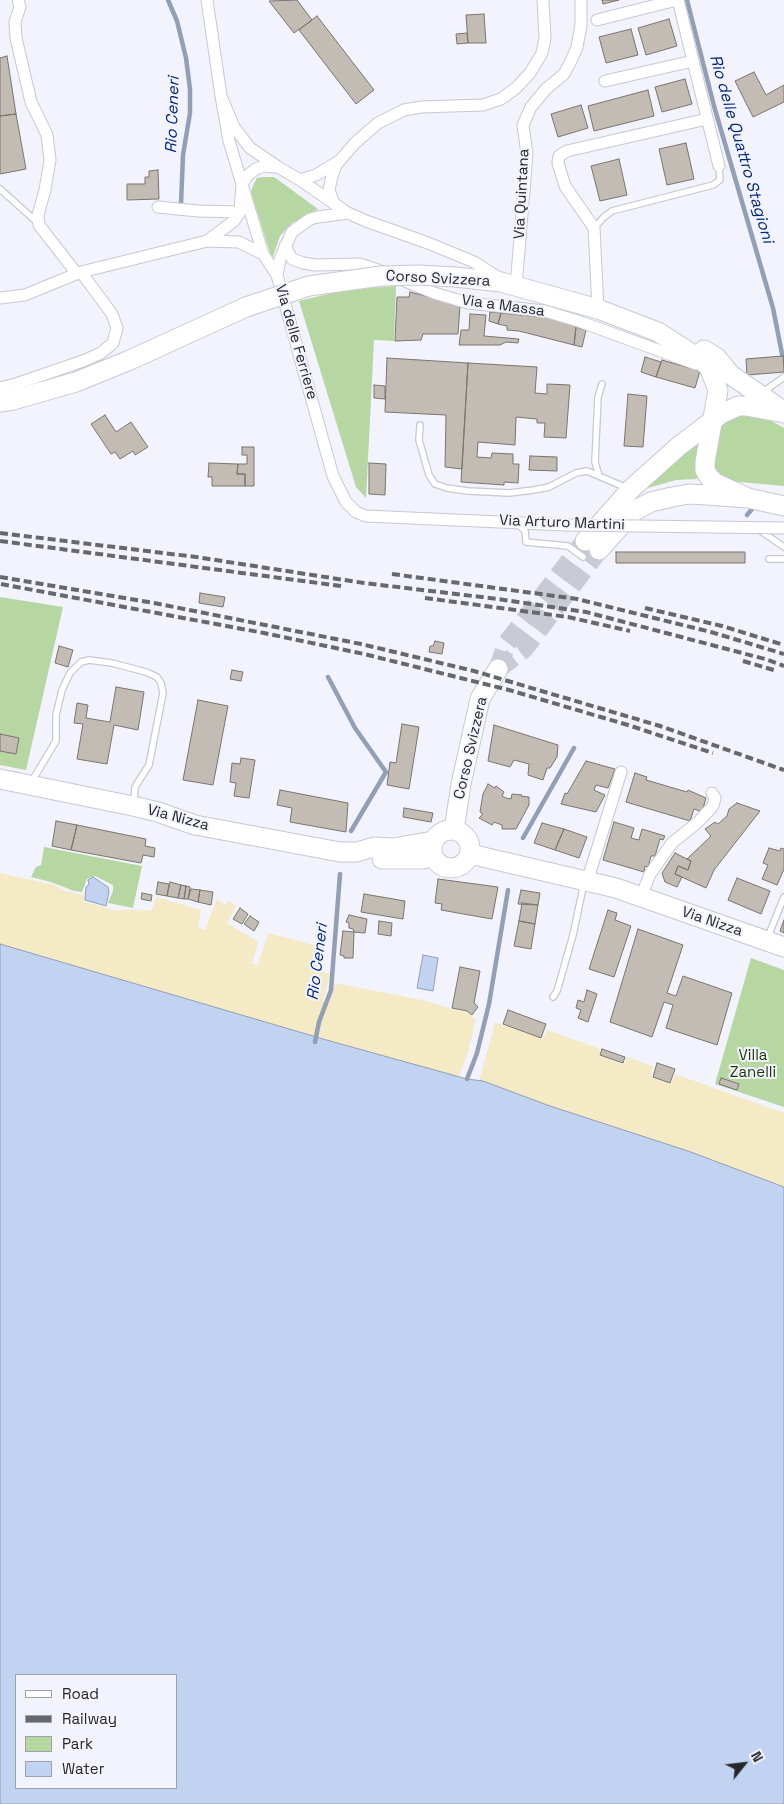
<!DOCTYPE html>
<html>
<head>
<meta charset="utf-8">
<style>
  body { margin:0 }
  #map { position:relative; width:784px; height:1804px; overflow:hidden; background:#f2f3fd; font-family:"Space Grotesk",sans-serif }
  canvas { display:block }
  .legend { position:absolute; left:15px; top:1674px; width:162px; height:115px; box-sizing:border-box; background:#f2f3fd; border:1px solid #a0a1a8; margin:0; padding:6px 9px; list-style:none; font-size:15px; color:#252629 }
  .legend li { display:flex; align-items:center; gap:10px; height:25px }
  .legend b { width:25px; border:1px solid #a0a1a8 }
  .north { position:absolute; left:719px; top:1739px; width:50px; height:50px; -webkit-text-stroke:4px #f2f3fd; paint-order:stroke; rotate:61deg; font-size:14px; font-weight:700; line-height:20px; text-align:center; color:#252629 }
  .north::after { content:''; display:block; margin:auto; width:18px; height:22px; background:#252629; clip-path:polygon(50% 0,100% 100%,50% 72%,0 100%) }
</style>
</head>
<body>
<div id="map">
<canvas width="784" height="1804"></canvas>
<ul class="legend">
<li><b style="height:6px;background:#fff"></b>Road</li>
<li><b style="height:6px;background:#67686d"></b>Railway</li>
<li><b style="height:14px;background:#b6d6a2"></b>Park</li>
<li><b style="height:14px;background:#c1d3f1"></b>Water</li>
</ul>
<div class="north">N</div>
</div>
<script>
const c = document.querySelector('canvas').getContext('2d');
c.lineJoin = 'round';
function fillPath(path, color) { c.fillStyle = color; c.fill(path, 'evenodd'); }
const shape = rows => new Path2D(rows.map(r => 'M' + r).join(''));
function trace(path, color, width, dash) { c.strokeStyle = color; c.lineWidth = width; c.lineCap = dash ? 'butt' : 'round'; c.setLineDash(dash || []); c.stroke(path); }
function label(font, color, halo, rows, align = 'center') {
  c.font = font + ' "Space Grotesk",sans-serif'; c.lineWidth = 4; c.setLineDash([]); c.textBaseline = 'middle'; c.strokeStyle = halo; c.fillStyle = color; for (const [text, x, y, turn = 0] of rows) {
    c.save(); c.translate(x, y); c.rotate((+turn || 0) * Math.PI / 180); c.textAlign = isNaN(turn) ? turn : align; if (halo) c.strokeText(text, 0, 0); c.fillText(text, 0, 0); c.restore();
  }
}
fillPath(shape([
  [264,177,274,177,318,209,292,223,280,236,272,259,251,192,254,183,257,178],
  [396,286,394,341,374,340,366,498,356,487,299,301,345,290],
  [751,410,784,428,784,486,729,481,719,478,713,469,721,423],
  [698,441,697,479,676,480,644,489],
  [0,597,63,607,26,770,0,765],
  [44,847,142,866,133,908,108,903,113,891,113,885,95,876,87,879,82,892,74,891,51,882,31,877,36,867,41,865],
  [751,958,784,970,784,1107,715,1084]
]), '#b6d6a2');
fillPath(shape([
  [0,873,55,885,65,891,84,895,84,902,114,910,152,910,156,897,201,910,198,928,205,930,217,899,225,905,229,901,236,906,227,923,258,942,252,964,258,965,268,933,322,947,317,970,330,974,323,1001,328,1004,335,983,422,1000,468,1013,476,1019,468,1052,453,1094,0,955],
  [495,1022,543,1039,547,1030,600,1049,599,1055,624,1065,627,1057,653,1066,651,1077,671,1084,675,1074,784,1113,784,1207,474,1101]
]), '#f4eac5');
const water = shape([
  [93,877,108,887,109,892,106,906,85,900,86,887,89,884,88,880,93,877],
  [0,944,330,1041,467,1079,483,1081,550,1106,688,1151,784,1187,784,1804,0,1804,0,944],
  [16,1675,176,1675,176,1788,16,1788,16,1675],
  [423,955,438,958,433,991,417,988,423,955]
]);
fillPath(water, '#c1d3f1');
trace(water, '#929fb5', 1);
trace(shape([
  [168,0,177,21,186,58,190,89,190,113,183,155,181,204],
  [687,0,714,106,773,308,784,364],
  [747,515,752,509],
  [328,677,355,728,386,772,351,831],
  [523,838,574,748],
  [315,1042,319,1022,331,990,340,874],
  [467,1079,477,1053,489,1004,508,890]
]), '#929fb5', 4.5);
const building = shape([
  [297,0,312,20,294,33,269,1,297,0],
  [602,0,619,0,603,4,602,0],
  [484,14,486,43,468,43,466,15,484,14],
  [317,16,374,90,356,104,299,30,317,16],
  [669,19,677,46,646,55,638,28,669,19],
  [631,29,638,55,606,63,599,37,631,29],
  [467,33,468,43,457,44,456,34,467,33],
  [7,56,16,114,0,116,0,58,7,56],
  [754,72,766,95,784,85,784,102,753,117,735,81,754,72],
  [685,79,692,104,662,112,655,87,685,79],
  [648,90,654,116,594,131,588,106,648,90],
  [581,105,588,128,558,137,551,114,581,105],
  [16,114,26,169,0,174,0,116,16,114],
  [686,143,694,179,667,185,659,149,686,143],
  [619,159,627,195,600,201,591,166,619,159],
  [158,170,159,199,127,200,127,184,145,184,145,177,149,177,149,171,158,170],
  [410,292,460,305,458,334,423,334,421,340,395,341,397,297,409,297,410,292],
  [490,312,501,313,498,324,489,321,490,312],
  [501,313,550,318,576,327,574,345,519,331,507,330,507,326,498,324,501,313],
  [470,314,486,315,484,336,519,339,518,343,506,342,500,345,459,345,461,330,469,330,470,314],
  [576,327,586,330,582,347,574,345,576,327],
  [783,356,784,372,747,375,746,359,783,356],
  [645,357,661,362,656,377,641,372,645,357],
  [387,358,468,363,462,469,445,467,446,415,385,412,387,358],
  [662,360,700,371,695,388,656,377,662,360],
  [468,363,537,367,535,393,547,394,547,384,570,385,566,438,544,437,545,423,537,423,537,419,516,417,515,445,478,442,477,457,491,458,492,453,513,454,513,464,519,464,518,483,504,482,504,485,461,482,468,363],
  [374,385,385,386,385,399,374,398,374,385],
  [628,394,647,396,643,447,624,446,628,394],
  [105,415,116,432,131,422,148,447,135,455,133,451,120,459,115,452,111,454,91,424,105,415],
  [242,447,254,447,254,486,245,486,245,474,237,474,238,464,247,464,247,455,242,455,242,447],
  [530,456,557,457,557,471,529,470,530,456],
  [209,463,238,464,237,474,245,474,245,486,212,486,212,477,208,477,209,463],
  [369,463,386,464,385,495,369,494,369,463],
  [616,552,745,552,745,563,616,563,616,552],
  [200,593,225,597,223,607,199,603,200,593],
  [435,641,444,643,442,654,429,652,430,646,433,646,435,641],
  [59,646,73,650,68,667,55,663,59,646],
  [232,670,243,672,241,681,230,679,232,670],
  [116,687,144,692,138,730,114,725,107,764,77,759,83,724,74,723,77,703,88,705,86,718,110,722,116,687],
  [198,700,228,706,213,785,183,780,198,700],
  [402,724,419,727,409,789,387,785,390,762,396,763,402,724],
  [494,725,558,745,557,757,550,768,547,768,543,780,528,775,529,764,514,760,510,767,488,761,494,725],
  [0,734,19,738,16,754,0,751,0,734],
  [241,758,255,760,249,798,234,796,236,783,230,782,232,763,240,764,241,758],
  [586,761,615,769,608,788,596,785,594,790,605,795,596,812,561,804,565,793,567,794,586,761],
  [635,773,647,777,646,780,687,792,688,790,706,798,702,812,694,809,690,821,626,802,635,773],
  [488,784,495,788,496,786,504,792,502,796,506,798,511,799,512,794,522,795,521,796,529,797,529,805,516,829,502,829,502,825,494,822,492,825,479,818,483,814,480,812,483,794,488,784],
  [280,790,348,803,346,832,290,822,292,808,277,805,280,790],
  [737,803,760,811,714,870,706,888,675,874,678,866,688,870,691,861,687,859,711,836,705,829,715,822,718,824,727,816,729,809,737,803],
  [404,808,433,813,431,822,403,817,404,808],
  [56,821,77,825,71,850,52,846,56,821],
  [614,822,634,828,631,838,639,840,642,829,665,836,663,840,660,839,655,856,651,856,648,867,645,866,644,872,603,860,614,822],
  [542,823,564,829,555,850,534,843,542,823],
  [77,825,146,839,145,846,155,848,154,857,143,855,141,863,71,850,77,825],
  [564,829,587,837,579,858,555,850,564,829],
  [769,848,780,851,781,848,784,849,784,869,777,885,762,879,768,865,763,863,769,848],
  [675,853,691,861,688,870,678,866,675,874,682,877,677,887,665,882,662,873,675,853],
  [737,878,770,891,761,914,728,900,737,878],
  [438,879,498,887,492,919,441,910,442,904,435,903,438,879],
  [158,882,169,884,167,896,156,894,158,882],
  [170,882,181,885,178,898,167,896,170,882],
  [181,885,186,886,184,899,178,898,181,885],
  [186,886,190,887,188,899,184,899,186,886],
  [191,889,200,890,198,902,188,899,191,889],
  [200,890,213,892,211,905,198,902,200,890],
  [521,890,540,893,538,905,518,904,521,890],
  [142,893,152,895,151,901,141,899,142,893],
  [364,894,405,901,403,919,361,912,364,894],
  [522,903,538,905,535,924,519,921,522,903],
  [240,908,248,914,242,924,233,919,240,908],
  [608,910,617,913,615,920,631,926,614,977,589,969,608,910],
  [349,915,367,919,365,933,354,932,353,929,349,928,349,923,346,922,349,915],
  [250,916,259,922,254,931,244,924,250,916],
  [784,920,784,933,780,931,784,920],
  [379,921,392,923,391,936,378,934,379,921],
  [519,921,535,924,531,949,514,946,519,921],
  [638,929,683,945,667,993,676,996,683,976,732,993,717,1045,666,1028,673,1005,664,1002,652,1037,610,1022,638,929],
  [343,931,354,932,353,958,344,958,344,956,340,955,343,931],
  [460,967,480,971,474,1003,478,1007,472,1015,467,1011,452,1008,460,967],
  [587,990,597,994,588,1022,578,1018,581,1010,576,1008,578,1000,584,1002,587,990],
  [508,1010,546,1024,541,1038,503,1024,508,1010],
  [602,1049,625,1057,623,1063,600,1055,602,1049],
  [657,1063,675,1069,670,1083,653,1077,657,1063],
  [721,1078,739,1084,737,1090,719,1084,721,1078]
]);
fillPath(building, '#c2bcb5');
trace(building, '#7a746e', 1);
trace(shape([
  [498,669,524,649,599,550],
  [498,669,507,643,585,541]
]), '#c9cad3', 19, [19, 9]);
const lane = shape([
  [0,189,38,223],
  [594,228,604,217,612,211,713,185,720,180,719,166],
  [763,392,784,377],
  [420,425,419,440,429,475,435,484,447,488,468,491,509,493,534,490,549,487,576,473,587,471,627,488],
  [599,476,595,462,598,397,602,384],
  [517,523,525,531,526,542,568,546,583,557],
  [758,529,784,547],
  [769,559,784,559],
  [32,781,56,741,56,715,62,690,70,673,81,662,89,660,112,663,146,672,157,677,161,683,163,693,149,765,135,787,134,804],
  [767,939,784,897],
  [553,997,557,991,573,935,584,883]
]);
const street = shape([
  [18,0,20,7,15,22,16,38,31,102,47,135,50,160,45,190,38,215,39,225,77,274],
  [207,0,221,96,234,127,250,148,278,167,300,180,348,213,366,221,428,243,474,262,502,280],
  [678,0,719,166],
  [597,20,677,0],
  [605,81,693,61],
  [221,96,229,141,263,254,277,275,333,476,346,502,356,512,366,516,566,525],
  [300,180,316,175,339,161],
  [334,204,329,190,332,176,336,165,355,143,378,123,404,110,421,107,483,105,501,99,516,88,530,73,542,53,545,38,543,0],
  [158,207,198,211,240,212],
  [207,241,239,242,263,254],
  [285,246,292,259,303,263,315,265,360,264,378,270,434,293,468,303,545,311,581,322,696,364],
  [277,275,280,259,292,232,310,219,318,217,348,213],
  [516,286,527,154,523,125,531,107,546,89,564,74,571,61,577,47,581,25,581,0],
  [0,298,25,295,81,272,207,241,234,221,240,212,242,184,248,175,256,169,264,166,276,167],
  [598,309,594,228,565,186,558,163,559,156,567,151,707,119],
  [0,388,16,384,83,361,101,353,113,343,117,328,112,314,81,272],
  [587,882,621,772],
  [641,897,650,874,672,843,698,822,713,806,715,798,712,793]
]);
const primary = shape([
  [455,277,501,282,598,309,658,332,700,359,709,367,718,390,705,462,705,470,709,477,715,483,748,498],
  [704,350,716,357,731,375,779,408],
  [0,402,13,400,76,382,130,360],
  [585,541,631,489,679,446,721,414,738,406,746,406,784,413],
  [599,550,634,511,651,502,672,497,689,494,707,495,748,498,784,506],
  [0,779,133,806,158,812,195,825,340,852,357,852,374,847,393,848,433,841],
  '432 849a19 19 0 1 1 38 0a19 19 0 1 1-38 0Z',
  [454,830,461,784,480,699,498,669],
  [470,854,616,888,784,947],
  [382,859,423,859,432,856]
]);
trace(lane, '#c7c8d1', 8);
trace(street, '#c7c8d1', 13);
trace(primary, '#c7c8d1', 21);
trace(lane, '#fff', 5.5);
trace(street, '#fff', 11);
trace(primary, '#fff', 19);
trace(shape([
  [0,533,196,557,364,583,498,599,586,612,765,659,784,666],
  [0,541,341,586],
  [392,574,577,599,711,632,784,654],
  [0,577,154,603,361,644,474,671,660,726,784,770],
  [1,584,264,633,364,654,509,690,628,725,713,753],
  [425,598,568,617,630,631],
  [645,608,722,626,784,645],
  [743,661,777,671]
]), '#67686d', 4, [8, 4]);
const streetBridge = shape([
  [566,525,784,528]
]);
const primaryBridge = shape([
  [130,360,246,307,309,286,381,276,418,275,455,277]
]);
trace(streetBridge, '#c7c8d1', 13, []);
trace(primaryBridge, '#c7c8d1', 21, []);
trace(streetBridge, '#fff', 11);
trace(primaryBridge, '#fff', 19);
label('15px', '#252629', '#f2f3fd', [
  ["Via Quintana",522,194,-87],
  ["Corso Svizzera",438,279,3],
  ["Via a Massa",503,306,8],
  ["Via delle Ferriere",296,342,74],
  ["Via Arturo Martini",562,523,2],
  ["Corso Svizzera",471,748,-77],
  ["Via Nizza",178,818,15],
  ["Via Nizza",712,922,19]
]);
label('15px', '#193500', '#f2f3fd', [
  ["Villa",753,1056],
  ["Zanelli",753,1073]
]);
label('italic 16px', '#00287a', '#f2f3fd', [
  ["Rio Ceneri",173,115,-88],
  ["Rio delle Quattro Stagioni",741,149,74],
  ["Rio Ceneri",318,962,-83]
]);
</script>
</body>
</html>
